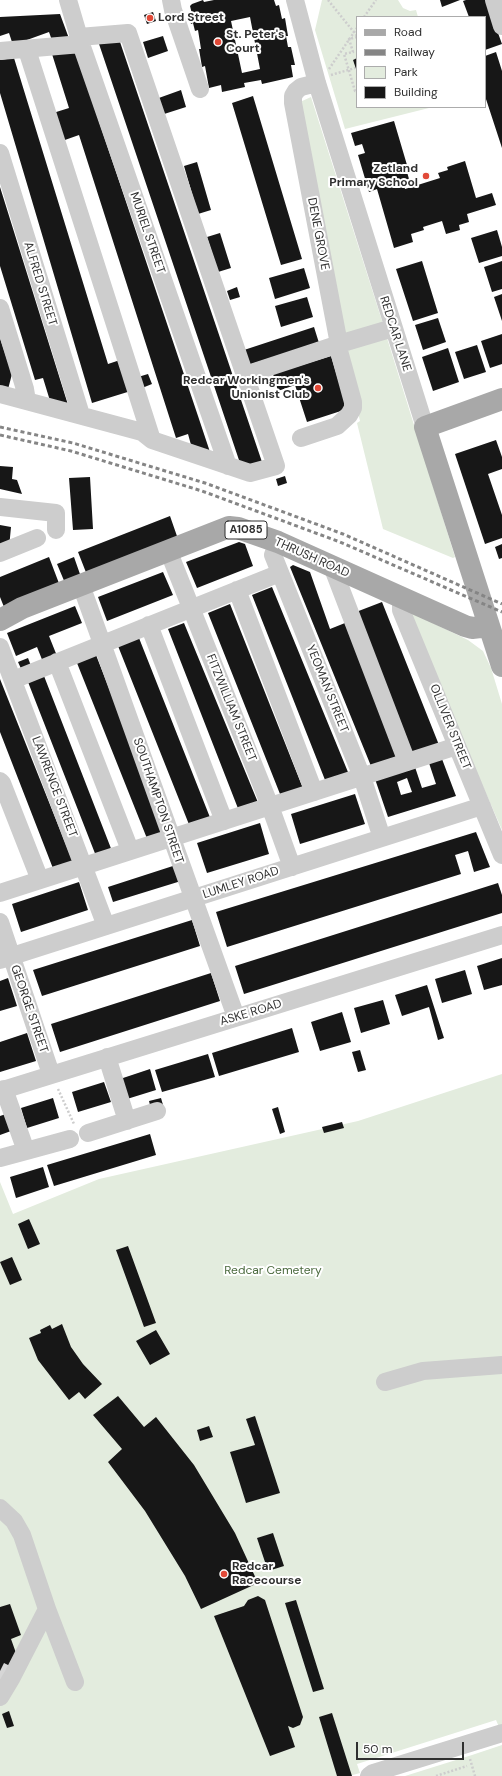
<!DOCTYPE html>
<html>
<head>
<meta charset="utf-8">
<style>
  body { margin:0 }
  #map { position:relative; width:502px; height:1776px; overflow:hidden; background:#fff; font-family:"DM Sans",sans-serif }
  canvas { display:block }
  .legend { position:absolute; left:356px; top:16px; width:130px; height:92px; box-sizing:border-box; background:#fff; border:1px solid #acacac; margin:0; padding:5px 7px; list-style:none; font-size:12px; color:#303030 }
  .legend li { display:flex; align-items:center; gap:8px; height:20px }
  .legend b { width:20px; border:1px solid #acacac }
  .scale { position:absolute; left:356px; top:1742px; width:108px; height:18px; box-sizing:border-box; border:2px solid #303030; border-top:0; padding-left:5px; font-size:12px; line-height:14px; white-space:nowrap; color:#303030; -webkit-text-stroke:3px #fff; paint-order:stroke }
</style>
</head>
<body>
<div id="map">
<canvas width="502" height="1776"></canvas>
<ul class="legend">
<li><b style="height:5px;background:#a8a8a8"></b>Road</li>
<li><b style="height:5px;background:#858585"></b>Railway</li>
<li><b style="height:11px;background:#e3ecde"></b>Park</li>
<li><b style="height:11px;background:#171717"></b>Building</li>
</ul>
<div class="scale">50 m</div>
</div>
<script>
const c = document.querySelector('canvas').getContext('2d');
c.lineJoin = 'round';
function fillPath(path, color) { c.fillStyle = color; c.fill(path, 'evenodd'); }
const shape = rows => new Path2D(rows.map(r => 'M' + r).join(''));
function trace(path, color, width, dash) { c.strokeStyle = color; c.lineWidth = width; c.lineCap = dash ? 'butt' : 'round'; c.setLineDash(dash || []); c.stroke(path); }
function label(font, color, halo, rows, align = 'center') {
  c.font = font + ' "DM Sans",sans-serif'; c.lineWidth = 4; c.setLineDash([]); c.textBaseline = 'middle'; c.strokeStyle = halo; c.fillStyle = color; for (const [text, x, y, turn = 0] of rows) {
    c.save(); c.translate(x, y); c.rotate((+turn || 0) * Math.PI / 180); c.textAlign = isNaN(turn) ? turn : align; if (halo) c.strokeText(text, 0, 0); c.fillText(text, 0, 0); c.restore();
  }
}
fillPath(shape([
  [322,0,398,0,403,8,410,11,416,10,418,17,357,17,357,58,353,60,357,73,357,107,433,107,345,129,315,30],
  [311,97,383,324,346,338,300,102],
  [382,336,387,338,455,557,453,558,383,529,357,423,360,421,344,352],
  [410,612,468,640,483,651,491,668,502,704,502,830,418,638],
  [502,1074,502,1734,496,1720,357,1764,360,1773,349,1776,0,1776,0,1182,13,1214,99,1179,358,1121],
  [502,1745,502,1776,405,1776,472,1755]
]), '#e3ecde');
fillPath(shape([
  [203,0,204,2,214,0,274,0,276,6,279,5,282,19,285,18,288,36,286,36,288,47,291,47,295,65,291,65,293,77,262,84,261,80,244,83,245,87,222,92,221,85,209,88,205,66,202,67,199,49,201,49,198,30,195,31,193,23,191,24,189,15,192,14,190,6,192,4],
  [250,17,260,69,242,73,231,21],
  [440,0,460,0,442,7],
  [466,0,486,0,502,44,485,50,485,17,469,17,463,1],
  [153,12,156,21,147,24,144,15],
  [60,14,71,44,54,46,49,32,13,45,9,33,0,36,0,17],
  [163,36,168,51,148,58,143,42],
  [119,39,262,462,242,469,98,41],
  [496,52,502,71,502,148,485,96,485,56],
  [76,53,198,416,212,458,193,452,188,434,176,438,79,135,62,141,53,113,69,108,52,54],
  [14,58,108,364,123,359,134,390,92,403,0,93,0,60],
  [357,58,357,72,353,60],
  [181,90,186,107,161,115,156,99],
  [253,96,302,259,281,265,232,103],
  [394,121,407,165,405,165,409,179,403,181,405,189,440,178,438,173,448,170,447,167,465,161,476,198,492,193,496,205,467,214,469,222,459,225,460,230,446,234,442,221,423,227,424,230,411,234,413,242,394,248,377,189,369,192,358,155,365,153,362,144,355,146,351,133],
  [197,162,211,210,198,214,184,166],
  [0,187,69,408,51,404,43,378,35,380,0,266],
  [497,230,502,247,502,256,479,263,471,238],
  [220,233,231,268,218,272,207,237],
  [422,261,438,313,413,321,396,269],
  [502,261,502,289,492,292,484,267],
  [304,268,310,288,275,299,269,278],
  [237,287,240,297,230,300,227,291],
  [502,294,502,321,494,297],
  [307,297,313,317,281,327,275,306],
  [438,318,446,342,423,350,415,325],
  [314,327,319,343,248,365,244,350],
  [502,334,502,364,490,368,481,341],
  [0,338,12,374,7,393,0,391],
  [477,345,486,372,464,379,455,352],
  [448,348,459,382,433,391,422,357],
  [331,356,347,409,307,422,295,385,278,391,273,374],
  [148,374,152,384,142,388,138,377],
  [496,440,502,457,502,469,488,474,502,515,502,538,485,544,455,454],
  [0,466,13,467,12,479,17,480,22,494,0,489],
  [285,476,287,483,278,486,276,479],
  [90,477,93,529,73,530,69,478],
  [170,516,178,539,87,575,78,552],
  [0,525,11,527,9,548,0,547],
  [239,542,245,544,253,566,197,588,186,562],
  [502,544,502,558,499,559,495,547],
  [49,557,60,586,4,607,0,597,0,577],
  [74,557,81,577,65,583,57,564],
  [293,565,310,572,330,629,345,623,401,763,373,771,290,567],
  [163,572,173,595,107,621,98,597],
  [272,587,350,777,327,785,252,595],
  [382,602,441,750,413,758,356,612],
  [230,604,304,791,282,799,208,613],
  [75,606,82,623,49,636,59,661,45,667,37,647,16,656,7,633],
  [184,623,259,805,239,811,168,629],
  [139,638,211,820,190,827,118,646],
  [96,655,166,834,148,841,77,663],
  [28,658,33,671,24,675,18,662],
  [44,676,112,851,96,856,28,682],
  [0,679,74,865,54,871,0,732],
  [442,759,456,796,388,817,375,779,415,767,422,788,436,784,429,763],
  [407,778,412,792,401,795,397,782],
  [355,794,365,824,300,844,291,814],
  [260,823,269,854,207,873,197,843],
  [476,832,490,867,474,872,468,851,455,855,461,874,227,947,216,912],
  [176,865,181,881,113,902,108,887],
  [79,882,88,910,21,932,12,904],
  [498,883,502,895,502,913,244,994,235,966],
  [192,920,200,946,42,996,33,970],
  [502,958,502,985,484,990,477,966],
  [465,970,472,994,442,1003,435,979],
  [211,973,220,1001,60,1052,51,1024],
  [8,978,17,1006,0,1011,0,981],
  [427,985,444,1038,438,1040,429,1007,402,1016,395,995],
  [383,1000,390,1024,361,1033,354,1008],
  [342,1012,351,1042,320,1051,311,1022],
  [292,1028,299,1052,219,1076,212,1053],
  [27,1033,36,1061,0,1072,0,1042],
  [360,1050,366,1070,358,1072,352,1052],
  [208,1054,215,1077,162,1092,155,1070],
  [150,1069,156,1090,127,1099,120,1079],
  [104,1082,111,1102,78,1112,72,1092],
  [53,1098,59,1118,27,1128,21,1108],
  [161,1098,163,1105,151,1109,149,1101],
  [278,1107,285,1132,280,1134,272,1109],
  [6,1114,11,1131,0,1135,0,1116],
  [342,1122,344,1128,324,1133,322,1127],
  [150,1134,156,1155,54,1186,47,1165],
  [43,1167,49,1187,16,1198,10,1177],
  [29,1219,40,1244,28,1249,18,1224],
  [128,1246,156,1323,144,1327,116,1250],
  [12,1257,22,1280,10,1285,0,1262],
  [62,1324,71,1347,83,1364,102,1384,85,1399,79,1392,69,1400,38,1360,29,1338,41,1333,40,1330,50,1325,52,1329],
  [156,1330,170,1354,150,1365,136,1341],
  [118,1396,144,1427,156,1417,194,1465,235,1533,258,1583,201,1609,185,1576,145,1511,108,1462,122,1449,93,1415],
  [255,1416,280,1493,246,1503,230,1452,255,1445,246,1419],
  [209,1426,213,1437,200,1441,197,1430],
  [273,1533,284,1566,268,1571,257,1538],
  [258,1596,265,1600,303,1717,300,1725,293,1728,288,1726,295,1747,270,1756,214,1616,244,1606,248,1600],
  [296,1600,324,1689,313,1692,285,1603],
  [10,1604,21,1635,11,1639,16,1653,0,1686,0,1607],
  [9,1711,14,1726,7,1728,2,1714],
  [332,1713,352,1776,337,1776,319,1717]
]), '#171717');
trace(shape([
  [0,1671,6,1674]
]), '#d6d6d6', 18, [18, 9]);
trace(shape([
  [328,0,357,36],
  [364,17,376,0],
  [357,37,349,39,353,52,344,54,355,91,357,91],
  [329,69,357,28],
  [331,75,355,68],
  [58,1089,74,1124],
  [470,1759,475,1776],
  [436,1776,467,1766]
]), '#cdcdcd', 2.5, [2, 2]);
trace(shape([
  [68,0,81,44,228,466],
  [171,0,173,10,200,89],
  [295,0,317,83,425,427],
  [494,0,502,26],
  [27,50,152,440],
  [0,51,81,44],
  [317,83,301,87,296,91,293,96,293,103,339,344,393,328],
  [0,153,81,415],
  [0,308,25,389,27,401],
  [245,375,339,344,339,351,353,402,353,408,349,415,337,426,301,438],
  [0,394,142,432,152,440,250,473,276,466,128,33,79,37],
  [0,507,56,513,56,530],
  [278,542,273,555,362,777,382,838],
  [168,550,270,806,292,867],
  [0,553,37,538],
  [332,566,407,762],
  [81,585,236,1017],
  [237,590,314,792],
  [401,598,401,610,502,855],
  [149,625,224,821],
  [0,647,106,926],
  [57,662,130,850],
  [13,680,280,573],
  [0,781,2,783,40,880],
  [0,893,457,746],
  [0,922,51,1074],
  [0,960,482,806],
  [107,1057,127,1121],
  [0,1091,502,935],
  [88,1133,157,1111],
  [26,1151,70,1139],
  [0,1158,26,1151,4,1089],
  [385,1382,423,1371,502,1365],
  [0,1508,14,1521,22,1535,47,1609,12,1677,0,1697],
  [47,1609,75,1682],
  [369,1776,373,1773,502,1733]
]), '#cdcdcd', 18);
trace(shape([
  [502,399,425,427,502,666],
  [0,620,22,608,229,527,238,528,278,542,465,626,472,628,489,626]
]), '#a8a8a8', 22);
trace(shape([
  [0,427,73,443,205,483,343,534,502,604],
  [0,435,71,451,202,491,340,542,502,612]
]), '#858585', 3, [4, 3]);
for (const [x, y, r, color] of [
  [150,18,4,"#e14937"],
  [218,42,4,"#e14937"],
  [426,176,4,"#e14937"],
  [318,388,4,"#e14937"],
  [224,1574,4,"#e14937"]
]) { const dot = new Path2D(); dot.arc(x, y, r, 0, 2 * Math.PI); c.fillStyle = color; c.fill(dot); trace(dot, '#fff', 1.5); }
for (const [x, y, w] of [
  [246,530,42]
]) { const box = new Path2D(); box.roundRect(x - w / 2, y - 9, w, 18, 3); c.fillStyle = '#fff'; c.fill(box); trace(box, '#303030', 1); }
label('bold 11px', '#303030', null, [
  ["A1085",246,530]
]);
label('bold 12px', '#303030', '#fff', [
  ["Lord Street",158,18],
  ["St. Peter's",226,35],
  ["Court",226,49],
  ["Zetland",418,169,"right"],
  ["Primary School",418,183,"right"],
  ["Redcar Workingmen's",310,381,"right"],
  ["Unionist Club",310,395,"right"],
  ["Redcar",232,1567],
  ["Racecourse",232,1581]
], 'left');
label('12px', '#303030', '#fff', [
  ["MURIEL STREET",147,233,71],
  ["DENE GROVE",318,234,79],
  ["ALFRED STREET",40,284,73],
  ["REDCAR LANE",395,334,72],
  ["THRUSH ROAD",312,558,24],
  ["YEOMAN STREET",327,689,68],
  ["FITZWILLIAM STREET",231,708,68],
  ["OLLIVER STREET",450,727,68],
  ["LAWRENCE STREET",54,787,69],
  ["SOUTHAMPTON STREET",158,801,71],
  ["LUMLEY ROAD",241,883,-18],
  ["GEORGE STREET",29,1009,71],
  ["ASKE ROAD",251,1013,-17]
]);
label('12px', '#4b6a3e', '#fff', [
  ["Redcar Cemetery",273,1271]
]);
</script>
</body>
</html>
